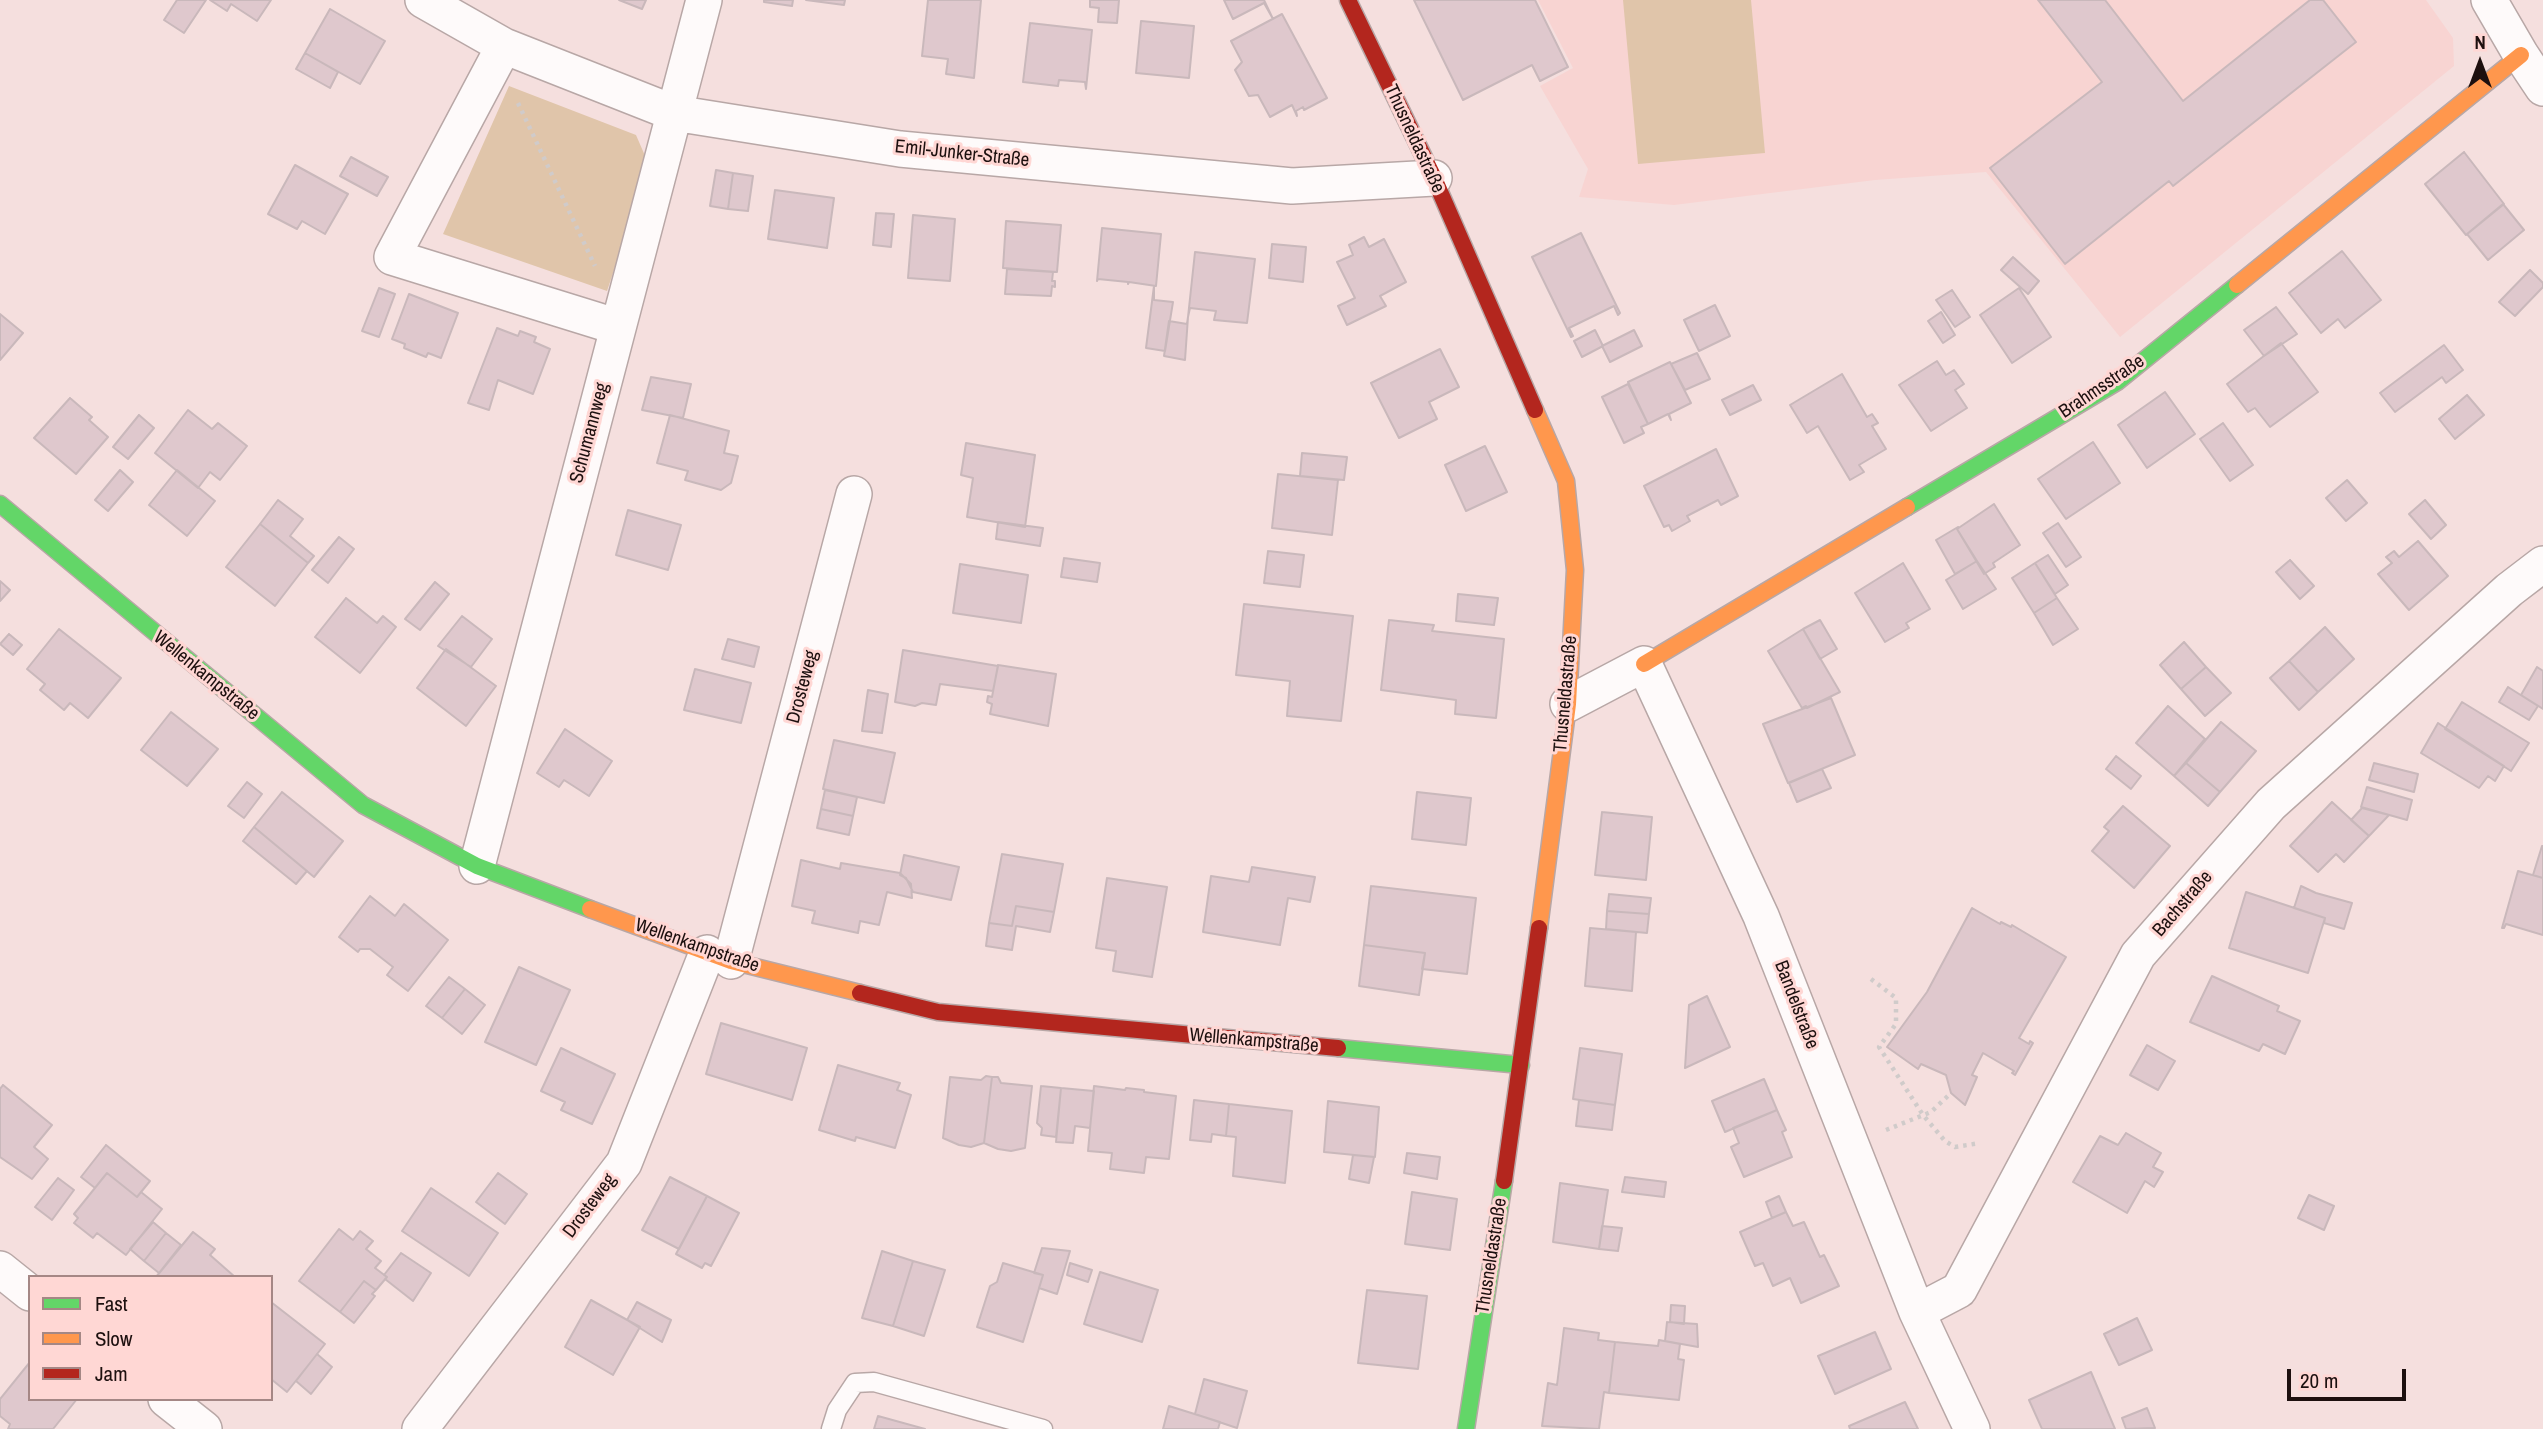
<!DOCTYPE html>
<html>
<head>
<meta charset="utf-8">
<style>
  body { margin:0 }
  #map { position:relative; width:2543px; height:1429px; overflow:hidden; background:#f5dfde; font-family:"Archivo Narrow",sans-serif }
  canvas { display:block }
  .legend { position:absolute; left:28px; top:1275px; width:245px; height:126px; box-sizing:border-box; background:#ffd7d4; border:2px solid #a58785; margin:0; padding:9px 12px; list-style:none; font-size:21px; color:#1d100f }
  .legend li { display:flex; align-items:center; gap:14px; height:35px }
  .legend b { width:35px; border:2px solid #a58785 }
  .north { position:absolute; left:2445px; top:28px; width:70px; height:70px; -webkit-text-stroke:5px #ffd7d4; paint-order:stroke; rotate:0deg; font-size:19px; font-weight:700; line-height:28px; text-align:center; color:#1d100f }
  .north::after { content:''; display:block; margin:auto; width:24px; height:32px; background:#1d100f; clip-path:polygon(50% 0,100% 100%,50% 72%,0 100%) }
  .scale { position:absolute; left:2287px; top:1369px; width:119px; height:32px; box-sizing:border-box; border:4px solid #1d100f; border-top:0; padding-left:9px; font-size:21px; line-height:24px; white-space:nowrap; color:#1d100f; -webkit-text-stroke:5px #ffd7d4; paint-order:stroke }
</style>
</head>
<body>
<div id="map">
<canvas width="2543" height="1429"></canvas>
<ul class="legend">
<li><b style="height:9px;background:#63d668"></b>Fast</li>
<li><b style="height:9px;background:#ff974d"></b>Slow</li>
<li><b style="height:9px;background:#b3261e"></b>Jam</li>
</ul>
<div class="north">N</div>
<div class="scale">20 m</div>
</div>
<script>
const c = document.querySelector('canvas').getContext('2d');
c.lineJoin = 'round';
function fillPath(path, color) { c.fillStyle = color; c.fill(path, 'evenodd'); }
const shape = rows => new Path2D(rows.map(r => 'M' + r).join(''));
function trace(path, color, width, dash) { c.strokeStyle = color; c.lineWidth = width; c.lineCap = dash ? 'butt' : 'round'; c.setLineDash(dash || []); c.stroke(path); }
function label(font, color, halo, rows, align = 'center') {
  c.font = font + ' "Archivo Narrow",sans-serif'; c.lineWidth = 6; c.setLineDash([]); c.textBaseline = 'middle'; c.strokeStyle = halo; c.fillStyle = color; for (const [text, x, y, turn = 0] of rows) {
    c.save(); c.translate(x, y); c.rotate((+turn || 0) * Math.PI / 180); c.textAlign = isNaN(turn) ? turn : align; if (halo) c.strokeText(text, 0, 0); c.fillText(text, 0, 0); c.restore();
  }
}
fillPath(shape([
  [1538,0,2426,0,2453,38,2454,66,2120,337,1986,172,1875,180,1674,205,1579,197,1588,169,1540,86,1573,68]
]), '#f8d4d2');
fillPath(shape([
  [1623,0,1751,0,1765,153,1638,164],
  [509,86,636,135,649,165,607,291,443,234]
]), '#e0c5aa');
const building = shape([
  [177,0,206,0,184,33,164,20,177,0],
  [210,0,271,0,257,21,231,4,227,11,210,0],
  [619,0,646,0,642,9,619,0],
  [764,0,793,0,792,6,764,2,764,0],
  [806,0,845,0,844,5,806,0],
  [928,0,981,0,974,78,946,74,948,59,922,56,928,0],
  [1090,0,1119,0,1117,23,1098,22,1099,8,1090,7,1090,0],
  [1224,0,1264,0,1273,19,1264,3,1233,19,1224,0],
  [1414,0,1535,0,1568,67,1540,81,1532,65,1463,100,1414,0],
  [2038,0,2105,0,2183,101,2310,0,2323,0,2356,42,2173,186,2169,181,2065,264,1990,168,2102,82,2038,0],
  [330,9,385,41,360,84,305,53,330,9],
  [1282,14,1327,98,1304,110,1303,107,1296,111,1297,116,1292,105,1270,117,1258,95,1249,96,1235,70,1242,62,1231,41,1282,14],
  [1141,21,1194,26,1189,78,1136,73,1141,21],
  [1030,23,1092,30,1086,89,1085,82,1059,80,1058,86,1023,82,1030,23],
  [305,53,338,72,330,88,296,69,305,53],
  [2464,152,2504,204,2466,235,2425,184,2464,152],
  [351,157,388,177,377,196,340,176,351,157],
  [295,165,348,194,325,234,302,221,297,229,268,214,295,165],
  [716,170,733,173,728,209,710,206,716,170],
  [733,173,753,176,748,211,728,209,733,173],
  [775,190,834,198,827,248,768,239,775,190],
  [2503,204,2524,230,2488,260,2467,234,2503,204],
  [876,213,894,214,891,247,873,245,876,213],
  [913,215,955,219,950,281,908,278,913,215],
  [1006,221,1061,225,1057,272,1003,268,1006,221],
  [1102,228,1161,234,1156,286,1129,282,1128,284,1128,282,1098,279,1097,281,1102,228],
  [1581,233,1620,313,1618,315,1614,306,1569,328,1573,336,1571,337,1532,257,1581,233],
  [1364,237,1369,247,1384,239,1406,282,1380,296,1386,306,1347,325,1338,306,1355,298,1337,262,1353,255,1349,245,1364,237],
  [1272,244,1306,247,1303,282,1269,278,1272,244],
  [2342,251,2381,300,2345,328,2338,319,2321,333,2289,293,2342,251],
  [1195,252,1255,259,1247,323,1214,320,1216,311,1190,308,1188,317,1195,252],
  [2013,257,2039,281,2028,294,2001,270,2013,257],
  [1007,269,1053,272,1052,281,1055,281,1055,287,1052,286,1051,296,1005,294,1007,269],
  [2530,270,2543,283,2543,287,2515,316,2499,302,2530,270],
  [1154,286,1154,300,1173,302,1165,351,1146,348,1154,286],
  [379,288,395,294,379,337,362,331,379,288],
  [2019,288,2051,337,2012,363,1980,315,2019,288],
  [1952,290,1970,317,1955,327,1936,300,1952,290],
  [409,294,458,313,441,358,428,353,426,357,404,348,405,344,392,339,409,294],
  [1715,305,1730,336,1699,351,1684,320,1715,305],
  [2276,307,2297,334,2264,356,2244,330,2276,307],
  [1941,312,1955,335,1943,343,1928,321,1941,312],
  [0,314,23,333,0,360,0,314],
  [1188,317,1185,360,1164,356,1169,321,1187,324,1188,317],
  [497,328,518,336,520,331,536,337,534,342,550,349,533,394,498,380,489,410,468,403,497,328],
  [1595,330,1603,346,1582,357,1574,341,1595,330],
  [1634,330,1642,346,1610,362,1602,346,1634,330],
  [2281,343,2318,392,2270,427,2255,408,2248,412,2227,384,2281,343],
  [2444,345,2463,370,2446,383,2442,377,2395,412,2380,393,2444,345],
  [1440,349,1459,387,1429,402,1437,419,1399,438,1371,383,1440,349],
  [1697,353,1710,379,1685,390,1671,364,1697,353],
  [1937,361,1946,375,1954,370,1964,384,1955,390,1967,408,1931,431,1899,385,1937,361],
  [1670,362,1691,403,1669,414,1671,420,1668,414,1648,424,1628,382,1670,362],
  [1842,374,1867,417,1872,414,1878,423,1872,426,1886,449,1859,465,1864,472,1850,480,1818,426,1807,433,1790,405,1842,374],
  [651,377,691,384,683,418,642,410,651,377],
  [1628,384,1648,424,1641,427,1644,433,1624,443,1602,397,1628,384],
  [1753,385,1761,400,1730,415,1722,400,1753,385],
  [2165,392,2195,434,2147,468,2118,425,2165,392],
  [2467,395,2484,415,2455,439,2439,419,2467,395],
  [70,398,92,417,89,420,108,437,76,474,34,438,70,398],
  [188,410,212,429,218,423,247,446,220,480,210,472,198,488,155,453,188,410],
  [139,415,154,428,128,459,113,447,139,415],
  [670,415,729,431,724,453,738,456,731,483,721,490,685,480,688,471,657,463,670,415],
  [2223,423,2253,465,2230,481,2200,439,2223,423],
  [2093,442,2120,483,2066,519,2038,479,2093,442],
  [966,443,1035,455,1025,527,967,517,973,478,961,475,966,443],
  [1485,446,1507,492,1466,511,1445,465,1485,446],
  [1716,449,1738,496,1721,505,1718,500,1687,516,1690,521,1672,531,1669,525,1664,527,1644,486,1716,449],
  [1302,453,1347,457,1344,480,1300,476,1302,453],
  [120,470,133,482,108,511,95,500,120,470],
  [177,470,215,501,187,536,149,505,177,470],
  [1278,474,1338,480,1332,535,1272,528,1278,474],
  [2347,480,2367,503,2346,521,2326,498,2347,480],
  [278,500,303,519,290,536,314,556,308,563,260,524,278,500],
  [2425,500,2446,525,2431,539,2409,514,2425,500],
  [1994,504,2020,545,1993,563,1995,567,1984,574,1957,529,1994,504],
  [628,510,681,525,668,570,616,555,628,510],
  [998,522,1043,528,1040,546,996,539,998,522],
  [2058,523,2081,557,2066,567,2043,533,2058,523],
  [260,524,308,563,275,606,226,567,260,524],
  [1958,527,1957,529,1977,561,1955,574,1936,540,1958,527],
  [339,537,354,549,328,583,312,570,339,537],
  [2418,541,2448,576,2409,610,2378,574,2392,563,2386,557,2394,551,2399,557,2418,541],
  [1268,551,1304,555,1300,587,1264,583,1268,551],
  [2048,555,2068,585,2055,594,2035,563,2048,555],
  [1064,558,1100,563,1097,582,1061,577,1064,558],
  [2290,560,2314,586,2300,599,2276,572,2290,560],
  [1977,561,1996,589,1963,609,1946,580,1977,561],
  [1903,563,1930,609,1906,623,1909,628,1885,642,1855,593,1903,563],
  [2035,563,2057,598,2034,613,2012,578,2035,563],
  [960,564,1028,575,1021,623,953,613,960,564],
  [0,581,10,590,0,601,0,581],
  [435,582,449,594,420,630,405,619,435,582],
  [1458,594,1498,598,1494,625,1456,621,1458,594],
  [346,598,377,623,383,616,396,627,360,673,315,637,346,598],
  [2057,598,2078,629,2053,645,2034,613,2057,598],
  [1244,604,1353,616,1341,721,1287,716,1290,681,1236,675,1244,604],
  [462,616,492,639,471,667,438,646,462,616],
  [1389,620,1434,625,1432,631,1504,639,1496,718,1455,714,1456,700,1381,690,1389,620],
  [1820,620,1837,649,1820,659,1803,629,1820,620],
  [2325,627,2354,659,2318,692,2289,661,2325,627],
  [59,629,121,678,88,718,70,703,64,710,40,690,45,684,27,669,59,629],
  [1803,629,1840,692,1807,708,1806,706,1802,708,1768,651,1803,629],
  [9,634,22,645,13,655,0,644,9,634],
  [728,639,759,647,754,667,722,659,728,639],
  [2184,642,2206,667,2181,689,2160,665,2184,642],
  [446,649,496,686,466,726,417,688,446,649],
  [903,650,998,666,993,691,940,684,936,705,922,703,915,706,895,702,903,650],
  [2289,661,2318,692,2299,710,2270,678,2289,661],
  [998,665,1056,674,1048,726,990,714,992,704,987,702,988,696,992,697,998,665],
  [2206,667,2231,693,2205,716,2181,689,2206,667],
  [2537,667,2543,671,2543,709,2521,695,2537,667],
  [695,669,751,683,741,723,684,710,695,669],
  [2508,687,2538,706,2529,720,2499,702,2508,687],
  [868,690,888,694,882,733,862,731,868,690],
  [1831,698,1855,755,1788,783,1763,724,1831,698],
  [2462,702,2529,743,2511,771,2445,729,2462,702],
  [2168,706,2205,739,2174,776,2136,743,2168,706],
  [171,712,218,749,187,786,141,750,171,712],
  [2221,722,2256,751,2220,792,2186,763,2221,722],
  [2438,723,2504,766,2495,781,2488,776,2479,788,2421,753,2438,723],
  [565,729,612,761,589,796,564,780,559,787,537,773,565,729],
  [834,740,895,753,884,803,823,789,834,740],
  [2116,756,2141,776,2131,789,2106,769,2116,756],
  [2186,763,2220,792,2208,806,2174,776,2186,763],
  [2374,763,2418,774,2414,792,2369,780,2374,763],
  [1822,769,1831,788,1797,802,1789,783,1822,769],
  [247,782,262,794,244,818,228,806,247,782],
  [2367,787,2412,800,2407,820,2361,807,2367,787],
  [825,790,857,797,853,816,821,809,825,790],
  [282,792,343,841,314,877,254,827,282,792],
  [1417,792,1471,798,1466,845,1412,839,1417,792],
  [2332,802,2369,836,2344,862,2336,854,2318,872,2290,846,2332,802],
  [2123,806,2170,846,2134,888,2092,851,2109,831,2104,827,2123,806],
  [2362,808,2389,815,2369,836,2351,820,2362,808],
  [821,809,853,816,849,835,817,828,821,809],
  [1602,812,1652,817,1646,880,1595,875,1602,812],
  [254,827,307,871,296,884,243,841,254,827],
  [2542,846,2543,846,2543,878,2533,875,2542,846],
  [1002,854,1063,864,1054,912,1016,906,1012,926,989,923,1002,854],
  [904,855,959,867,951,900,913,892,906,878,900,875,904,855],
  [801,860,840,869,841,863,900,873,911,884,912,898,887,892,879,925,860,921,858,933,812,923,815,911,792,906,801,860],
  [1252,867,1315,877,1310,902,1288,898,1280,945,1203,932,1211,876,1249,882,1252,867],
  [2518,871,2543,878,2543,935,2506,924,2504,928,2502,928,2518,871],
  [1107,878,1167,887,1152,977,1113,971,1116,951,1096,948,1107,878],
  [1371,886,1476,898,1467,974,1422,969,1425,953,1364,945,1371,886],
  [2301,886,2316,893,2352,903,2344,929,2324,923,2325,918,2294,908,2301,886],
  [2246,892,2325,918,2308,973,2229,948,2246,892],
  [1609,894,1651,898,1649,914,1607,911,1609,894],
  [370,896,395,916,404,904,448,940,408,991,387,975,393,967,370,949,360,949,358,952,339,937,370,896],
  [1016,906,1054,912,1050,932,1016,926,1012,950,986,946,989,923,1012,926,1016,906],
  [1972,908,2000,924,2001,922,2011,927,2012,925,2066,957,2019,1038,2029,1044,2030,1041,2033,1043,2015,1075,2012,1073,2014,1071,1983,1053,1972,1075,1977,1077,1965,1105,1951,1093,1946,1075,1921,1064,1918,1069,1887,1047,1927,992,1972,908],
  [1607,911,1649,914,1647,933,1606,929,1607,911],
  [1590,928,1636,932,1632,991,1585,986,1590,928],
  [1364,945,1425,953,1419,995,1359,986,1364,945],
  [519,967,570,990,536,1065,485,1042,519,967],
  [2212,976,2279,1006,2277,1011,2300,1021,2285,1054,2263,1044,2259,1051,2190,1022,2212,976],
  [449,977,465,989,442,1018,426,1006,449,977],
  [465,989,485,1005,462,1034,442,1018,465,989],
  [1707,996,1730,1047,1685,1068,1689,1005,1707,996],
  [721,1023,807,1048,792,1100,706,1074,721,1023],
  [2147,1045,2175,1061,2158,1090,2130,1075,2147,1045],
  [561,1048,615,1074,592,1124,561,1110,565,1102,541,1091,561,1048],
  [1580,1048,1622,1054,1615,1105,1573,1099,1580,1048],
  [838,1065,900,1083,897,1090,911,1095,895,1148,856,1137,855,1141,819,1130,838,1065],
  [986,1076,992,1077,984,1143,971,1147,959,1145,943,1138,950,1077,981,1080,986,1076],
  [992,1077,998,1077,1001,1083,1032,1086,1025,1148,1011,1151,998,1149,984,1143,992,1077],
  [1764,1079,1777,1110,1725,1132,1712,1101,1764,1079],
  [3,1085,52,1125,34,1147,48,1159,32,1179,0,1157,0,1089,3,1085],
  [1041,1086,1061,1088,1056,1137,1041,1135,1042,1128,1037,1123,1041,1086],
  [1094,1086,1125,1090,1126,1088,1144,1090,1144,1092,1176,1096,1169,1159,1146,1157,1144,1173,1110,1169,1112,1153,1088,1151,1094,1086],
  [1061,1088,1094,1091,1090,1128,1075,1126,1073,1143,1056,1142,1061,1088],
  [1194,1100,1229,1104,1226,1136,1212,1134,1211,1142,1190,1140,1194,1100],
  [1579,1100,1615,1105,1612,1130,1576,1126,1579,1100],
  [1328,1101,1379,1107,1375,1157,1324,1152,1328,1101],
  [1229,1104,1292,1111,1285,1183,1233,1176,1236,1137,1226,1136,1229,1104],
  [1777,1110,1786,1130,1782,1132,1792,1157,1744,1177,1731,1147,1739,1143,1733,1128,1777,1110],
  [2126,1133,2161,1153,2153,1167,2163,1172,2154,1187,2145,1181,2127,1213,2073,1182,2100,1136,2118,1145,2126,1133],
  [106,1145,150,1181,137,1197,107,1173,95,1188,81,1177,106,1145],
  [1407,1153,1440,1157,1437,1179,1404,1173,1407,1153],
  [1353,1155,1374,1157,1369,1183,1349,1179,1353,1155],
  [107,1173,137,1197,141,1192,162,1209,126,1255,97,1233,93,1238,74,1223,78,1218,74,1214,107,1173],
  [498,1173,527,1194,505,1224,476,1202,498,1173],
  [670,1177,707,1196,679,1249,642,1230,670,1177],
  [1625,1177,1666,1182,1664,1197,1622,1192,1625,1177],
  [58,1178,74,1190,52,1220,35,1207,58,1178],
  [1560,1183,1608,1190,1599,1249,1553,1242,1560,1183],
  [431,1188,498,1233,469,1276,402,1231,431,1188],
  [1412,1192,1457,1199,1450,1250,1405,1244,1412,1192],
  [2309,1195,2334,1206,2324,1230,2298,1218,2309,1195],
  [707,1196,739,1213,711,1266,705,1263,702,1268,676,1254,707,1196],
  [1779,1196,1786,1212,1772,1218,1766,1202,1779,1196],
  [1786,1212,1793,1226,1804,1222,1820,1257,1824,1255,1839,1286,1801,1303,1790,1278,1773,1286,1763,1263,1755,1266,1740,1232,1786,1212],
  [153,1222,166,1233,144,1261,130,1249,153,1222],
  [1602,1226,1622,1228,1618,1251,1599,1249,1602,1226],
  [339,1229,353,1240,360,1231,373,1241,366,1249,381,1261,375,1268,387,1277,376,1290,364,1281,340,1312,299,1281,339,1229],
  [193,1232,215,1249,210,1255,235,1277,156,1277,193,1232],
  [166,1233,181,1245,159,1273,144,1261,166,1233],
  [1042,1248,1070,1251,1057,1294,1039,1288,1043,1275,1034,1273,1042,1248],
  [882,1251,913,1261,893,1326,862,1318,882,1251],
  [401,1253,431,1273,413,1301,385,1279,387,1277,384,1275,401,1253],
  [913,1261,945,1270,924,1336,893,1326,913,1261],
  [1003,1263,1043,1275,1023,1342,977,1327,990,1286,997,1282,1003,1263],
  [1070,1263,1092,1270,1088,1282,1067,1275,1070,1263],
  [1100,1272,1158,1290,1142,1342,1084,1324,1100,1272],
  [364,1281,376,1290,372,1294,375,1296,354,1323,340,1312,364,1281],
  [1367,1290,1427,1296,1418,1369,1358,1363,1367,1290],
  [591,1300,640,1327,613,1375,565,1347,591,1300],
  [271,1302,325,1344,287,1392,271,1379,271,1302],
  [637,1302,671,1320,662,1342,627,1320,637,1302],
  [1671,1305,1685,1306,1684,1324,1670,1322,1671,1305],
  [2137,1318,2152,1350,2119,1365,2104,1334,2137,1318],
  [1667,1322,1697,1324,1698,1347,1665,1341,1667,1322],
  [1564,1328,1599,1333,1598,1340,1615,1342,1609,1393,1604,1392,1599,1429,1542,1426,1548,1383,1557,1385,1564,1328],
  [1875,1332,1891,1369,1835,1394,1818,1356,1875,1332],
  [1659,1340,1680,1344,1678,1359,1684,1360,1679,1400,1609,1393,1615,1342,1658,1346,1659,1340],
  [317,1354,332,1367,311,1394,296,1381,317,1354],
  [30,1362,30,1399,77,1399,53,1429,8,1429,10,1424,0,1416,0,1399,30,1362],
  [2091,1372,2115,1429,2042,1429,2029,1400,2091,1372],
  [1204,1379,1247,1391,1237,1428,1195,1414,1204,1379],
  [1905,1402,1918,1429,1850,1429,1849,1426,1905,1402],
  [1169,1406,1220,1422,1218,1429,1163,1429,1169,1406],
  [2147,1408,2155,1428,2126,1429,2122,1418,2147,1408],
  [878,1416,925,1429,874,1429,878,1416]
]);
fillPath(building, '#dfc8cd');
trace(building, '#c9b8bb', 2);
const lane = shape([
  [831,1429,837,1410,855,1383,874,1382,1043,1429]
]);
const street = shape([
  [423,0,504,46,674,113,900,149,1292,186,1434,178],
  [2489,0,2521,55,2543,88],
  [504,46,392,257,618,327],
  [1568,704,1644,664,1761,916,1917,1312,1972,1429],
  [477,866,704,0],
  [731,961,854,494],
  [0,1269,30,1293],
  [1917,1312,1959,1290,2138,955,2271,804,2509,590,2543,564],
  [166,1399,204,1429],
  [420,1429,624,1163,707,953]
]);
const fast = shape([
  [0,504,363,805,477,866,590,909],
  [1907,507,2117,382,2237,285],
  [1338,1048,1521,1065],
  [1466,1429,1504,1181]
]);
const slow = shape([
  [2237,285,2521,55],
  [1535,410,1566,481,1575,570,1568,704,1539,928],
  [1644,664,1907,507],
  [590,909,731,961,860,993]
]);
const jam = shape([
  [1348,0,1434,178,1535,410],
  [860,993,938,1012,1338,1048],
  [1504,1181,1539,928]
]);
trace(lane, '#b8a7a6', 21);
trace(street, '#b8a7a6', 38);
trace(fast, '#b8a7a6', 19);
trace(slow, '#b8a7a6', 19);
trace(jam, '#b8a7a6', 19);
trace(shape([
  [518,103,595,266],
  [1871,979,1896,998,1896,1024,1879,1047,1923,1115,1945,1141,1955,1147,1980,1143],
  [1886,1130,1931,1112,1951,1093]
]), '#d0cbca', 4.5, [3.5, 5]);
trace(lane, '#fefafa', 18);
trace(street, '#fefafa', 35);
trace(fast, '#63d668', 16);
trace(slow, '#ff974d', 16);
trace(jam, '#b3261e', 16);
label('19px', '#1d100f', '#ffd7d4', [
  ["Thusneldastraße",1414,139,65],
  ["Emil-Junker-Straße",962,154,6],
  ["Brahmsstraße",2102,387,-34],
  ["Schumannweg",590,433,-75],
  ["Wellenkampstraße",206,676,39],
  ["Drosteweg",803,687,-75],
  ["Thusneldastraße",1566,694,-85],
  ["Bachstraße",2183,904,-49],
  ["Wellenkampstraße",697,946,19],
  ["Bandelstraße",1796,1005,69],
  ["Wellenkampstraße",1254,1041,5],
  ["Drosteweg",590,1206,-53],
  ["Thusneldastraße",1492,1256,-81]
]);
</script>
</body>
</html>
